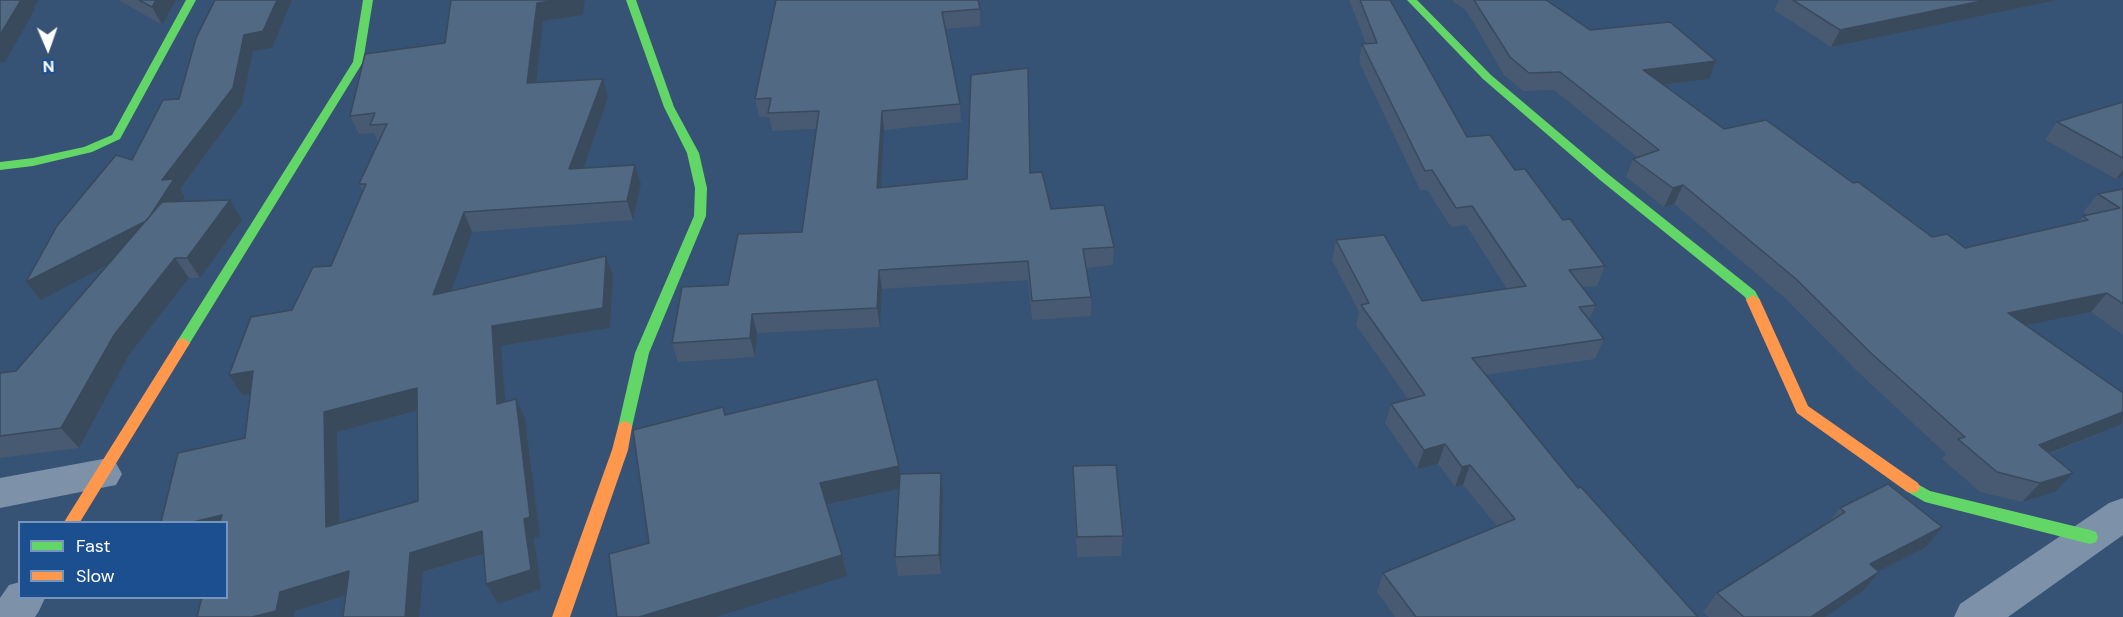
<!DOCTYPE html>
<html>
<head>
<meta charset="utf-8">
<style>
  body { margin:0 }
  #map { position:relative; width:2123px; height:617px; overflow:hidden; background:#365274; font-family:"DM Sans",sans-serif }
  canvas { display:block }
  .legend { position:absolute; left:18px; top:521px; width:210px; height:78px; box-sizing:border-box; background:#1b4f8f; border:2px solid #7695bc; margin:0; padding:8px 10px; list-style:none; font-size:18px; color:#fff }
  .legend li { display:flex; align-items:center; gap:12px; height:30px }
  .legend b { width:30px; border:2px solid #7695bc }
  .north { position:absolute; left:18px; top:18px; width:60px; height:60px; -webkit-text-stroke:4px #1b4f8f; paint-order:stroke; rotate:178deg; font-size:16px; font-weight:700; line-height:24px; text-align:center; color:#fff }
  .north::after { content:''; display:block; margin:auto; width:21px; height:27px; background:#fff; clip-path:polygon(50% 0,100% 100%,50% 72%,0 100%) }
</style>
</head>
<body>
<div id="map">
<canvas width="2123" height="617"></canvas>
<ul class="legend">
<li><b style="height:8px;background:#63d668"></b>Fast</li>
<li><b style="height:8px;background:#ff974d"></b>Slow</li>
</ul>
<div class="north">N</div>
</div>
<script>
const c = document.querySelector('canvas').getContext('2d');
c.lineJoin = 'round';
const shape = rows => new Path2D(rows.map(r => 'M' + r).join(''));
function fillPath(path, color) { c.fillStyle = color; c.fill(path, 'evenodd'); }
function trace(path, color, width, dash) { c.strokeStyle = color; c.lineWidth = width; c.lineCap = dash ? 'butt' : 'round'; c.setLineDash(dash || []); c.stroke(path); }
fillPath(shape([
  [103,459,116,463,122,474,116,485,0,508,0,478,103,459],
  [2123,498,2123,535,2008,617,1954,617,1960,604,2109,503,2123,498],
  [20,582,20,598,45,598,39,611,35,617,0,617,0,598,9,585,20,582]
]), '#7d92a8');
fillPath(shape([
  [186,0,196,0,120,139,92,152,33,166,0,170,0,162,33,158,84,147,112,135,186,0],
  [363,0,373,0,363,62,188,346,178,346,176,343,178,340,353,62,363,0],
  [626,0,636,0,674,107,699,153,707,188,706,216,649,353,632,427,630,431,625,433,620,431,618,427,635,353,694,216,695,188,687,153,664,107,626,0],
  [1407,0,1417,0,1491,75,1608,174,1755,291,1760,300,1758,303,1748,303,1745,297,1600,180,1483,79,1407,0],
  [1912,481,1930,491,2090,530,2096,532,2098,537,2096,542,2090,544,1925,502,1906,491,1904,487,1906,483,1912,481]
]), '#63d668');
fillPath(shape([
  [1753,295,1760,300,1808,406,1918,483,1920,487,1918,491,1912,493,1906,491,1797,413,1746,300,1753,295],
  [183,338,190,343,80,522,64,522,178,340,183,338],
  [625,421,630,423,632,427,628,450,570,617,552,617,612,450,618,427,620,423,625,421]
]), '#ff974d');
fillPath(shape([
  [118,0,176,0,162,25],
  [215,0,292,0,272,48,253,51,242,105,180,189,185,197,182,201,230,200,242,220,200,278,189,278,129,355,79,448,0,458,0,373,16,371,108,265,41,300,26,282,132,160,179,99],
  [451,0,583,15,543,21,536,83,608,98,583,168,641,184,633,220,472,232,451,290,606,256,613,275,610,328,501,346,505,402,525,419,540,536,534,538,541,589,498,604,486,584,484,554,295,611,245,438,250,393,242,395,229,375,292,310,331,266,363,191,359,184,378,143,374,133,359,134,350,116,445,43],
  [417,411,418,501,339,523,337,432],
  [776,0,980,9,980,26,945,29,960,104,961,122,884,130,881,187,1030,173,1051,209,1114,247,1113,265,1086,268,1091,297,1091,316,1032,320,1028,280,882,289,880,327,757,333,755,357,678,362,672,343,728,285,802,232,816,129,772,131,769,117,759,117,755,99],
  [1349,0,1390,0,1467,137,1515,170,1605,266,1597,286,1582,287,1596,305,1589,320,1604,339,1595,359,1485,375,1578,488,1698,617,1395,617,1377,592,1383,573,1497,526,1463,485,1455,487,1438,464,1417,469,1385,423,1391,404,1408,399,1356,325,1359,312,1332,260,1336,240,1422,301,1507,289,1466,225,1451,227,1427,190,1420,190,1359,62,1362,44,1366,43],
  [1454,0,1546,0,1590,30,1709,79,1663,85,1724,129,1853,183,1932,237,1965,248,2078,222,2083,216,2087,215,2083,212,2098,194,2123,189,2123,335,2091,312,2026,325,2122,424,2050,454,2055,492,2022,502,1980,492,1942,459,1946,454,1859,373,1785,298,1674,204,1664,207,1626,177,1633,159,1637,157,1554,90,1523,91,1504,75,1466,10,1453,2],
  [1779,0,2054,0,2053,1,1831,47,1774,10],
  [2123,102,2123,176,2116,179,2045,140,2057,122],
  [725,415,899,466,901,474,943,493,941,574,898,576,895,557,899,489,827,505,842,555,847,576,649,543],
  [1073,466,1123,536,1121,556,1077,557,1073,486],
  [1840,508,1942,527,1926,547,1879,571,1863,591,1825,617,1709,617,1703,612,1717,593,1829,522]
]), '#475a72');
fillPath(shape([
  [21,0,39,0,34,6,35,9,5,62,0,62,0,35],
  [156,0,176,0,162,25,152,7],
  [277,0,292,0,272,48,253,51,242,105,180,189,185,197,159,238,41,300,26,282,162,180,244,35],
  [558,0,585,0,583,15,543,21,534,102,527,83,537,3],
  [1986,0,2054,0,2053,1,1831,47,1840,30],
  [1716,61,1709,79,1636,88,1643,70],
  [603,79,608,98,576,189,569,169],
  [882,111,884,130,880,206,877,188],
  [635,165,641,184,633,220,627,201],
  [2123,170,2123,176,2116,179],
  [1683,185,1674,204,1664,207,1673,188],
  [230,200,242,220,200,278,187,258],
  [464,212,472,232,443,314,433,295],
  [606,256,613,275,610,328,501,346,507,424,497,404,492,326],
  [175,258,189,278,129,355,79,448,61,428,114,335],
  [879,270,882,289,880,327,877,308],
  [2107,293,2091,312,1993,332,2008,313],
  [752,314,757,333,755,357,750,338],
  [253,371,267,391,242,395,229,375],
  [417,388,427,408,337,432,340,547,326,527,324,412],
  [516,399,525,419,540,536,534,538,541,589,498,604,486,584],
  [2123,412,2122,424,2022,464,2039,445],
  [1445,444,1438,464,1417,469,1424,450],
  [1470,465,1463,485,1455,487,1462,467],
  [899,466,903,488,825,505,820,483],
  [941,473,943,493,941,574,939,555],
  [2073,473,2055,492,2022,502,2040,483],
  [222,515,226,522,193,522],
  [1942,527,1926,547,1854,584,1870,564],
  [482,531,493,551,423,572,419,617,405,617,410,553],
  [842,555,847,576,716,617,639,617],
  [349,571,363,590,295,611,294,617,252,617,280,592],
  [1879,572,1863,591,1825,617,1811,617]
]), '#394a5c');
const building = shape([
  [0,0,21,0,0,35,0,0],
  [139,0,156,0,152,7,139,0],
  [215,0,277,0,263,31,244,35,233,88,162,180,174,179,150,216,146,221,26,282,57,226,116,155,132,160,163,100,179,99,196,38,215,0],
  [451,0,558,0,537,3,527,83,603,79,569,169,635,165,627,201,464,212,433,295,606,256,603,308,492,326,497,404,516,399,530,517,524,519,531,570,486,584,482,531,410,553,405,617,343,617,349,571,280,592,276,611,252,617,197,617,202,597,226,597,226,522,220,522,222,515,193,522,161,522,178,453,245,438,253,371,229,375,251,317,292,310,313,267,331,266,366,184,359,184,387,124,370,125,375,113,350,116,365,54,445,43,451,0],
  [417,388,418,501,326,527,324,412,417,388],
  [776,0,978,0,980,9,942,12,960,104,882,111,877,188,967,179,971,75,1028,68,1030,173,1042,172,1051,209,1104,205,1114,247,1083,249,1091,297,1032,301,1028,261,879,270,877,308,752,314,750,338,672,343,682,287,728,285,738,234,802,232,819,111,768,113,771,98,755,99,776,0],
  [1360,0,1390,0,1467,137,1490,135,1515,170,1525,169,1563,220,1570,219,1605,266,1569,270,1596,305,1579,307,1604,339,1472,358,1578,488,1581,487,1698,617,1416,617,1383,573,1515,519,1470,465,1462,467,1445,444,1424,450,1391,404,1425,395,1361,305,1369,303,1336,240,1384,235,1422,301,1526,286,1472,206,1456,208,1432,170,1425,171,1362,44,1377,43,1360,0],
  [1474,0,1546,0,1590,30,1670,22,1716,61,1643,70,1724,129,1766,120,1853,183,1858,182,1932,237,1947,234,1965,248,2088,220,2083,216,2120,208,2098,194,2123,189,2123,304,2107,293,2008,313,2123,393,2123,412,2039,445,2073,473,2040,483,1997,472,1958,439,1965,437,1872,354,1796,279,1683,185,1673,188,1633,159,1659,150,1560,72,1529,73,1510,57,1474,0],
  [1793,0,1986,0,1840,30,1793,0],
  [2123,102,2123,158,2057,122,2123,102],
  [230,200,187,258,175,258,114,335,61,428,0,436,0,373,16,371,162,202,230,200],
  [877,379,899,466,820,483,842,555,639,617,617,617,609,554,649,543,633,430,723,407,725,415,877,379],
  [1116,465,1123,536,1077,537,1073,466,1116,465],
  [941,473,939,555,895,557,900,474,941,473],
  [1888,484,1942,527,1870,564,1879,572,1811,617,1744,617,1717,593,1845,512,1840,508,1888,484]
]);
fillPath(building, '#526984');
trace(building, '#394a5c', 1.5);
</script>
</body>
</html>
